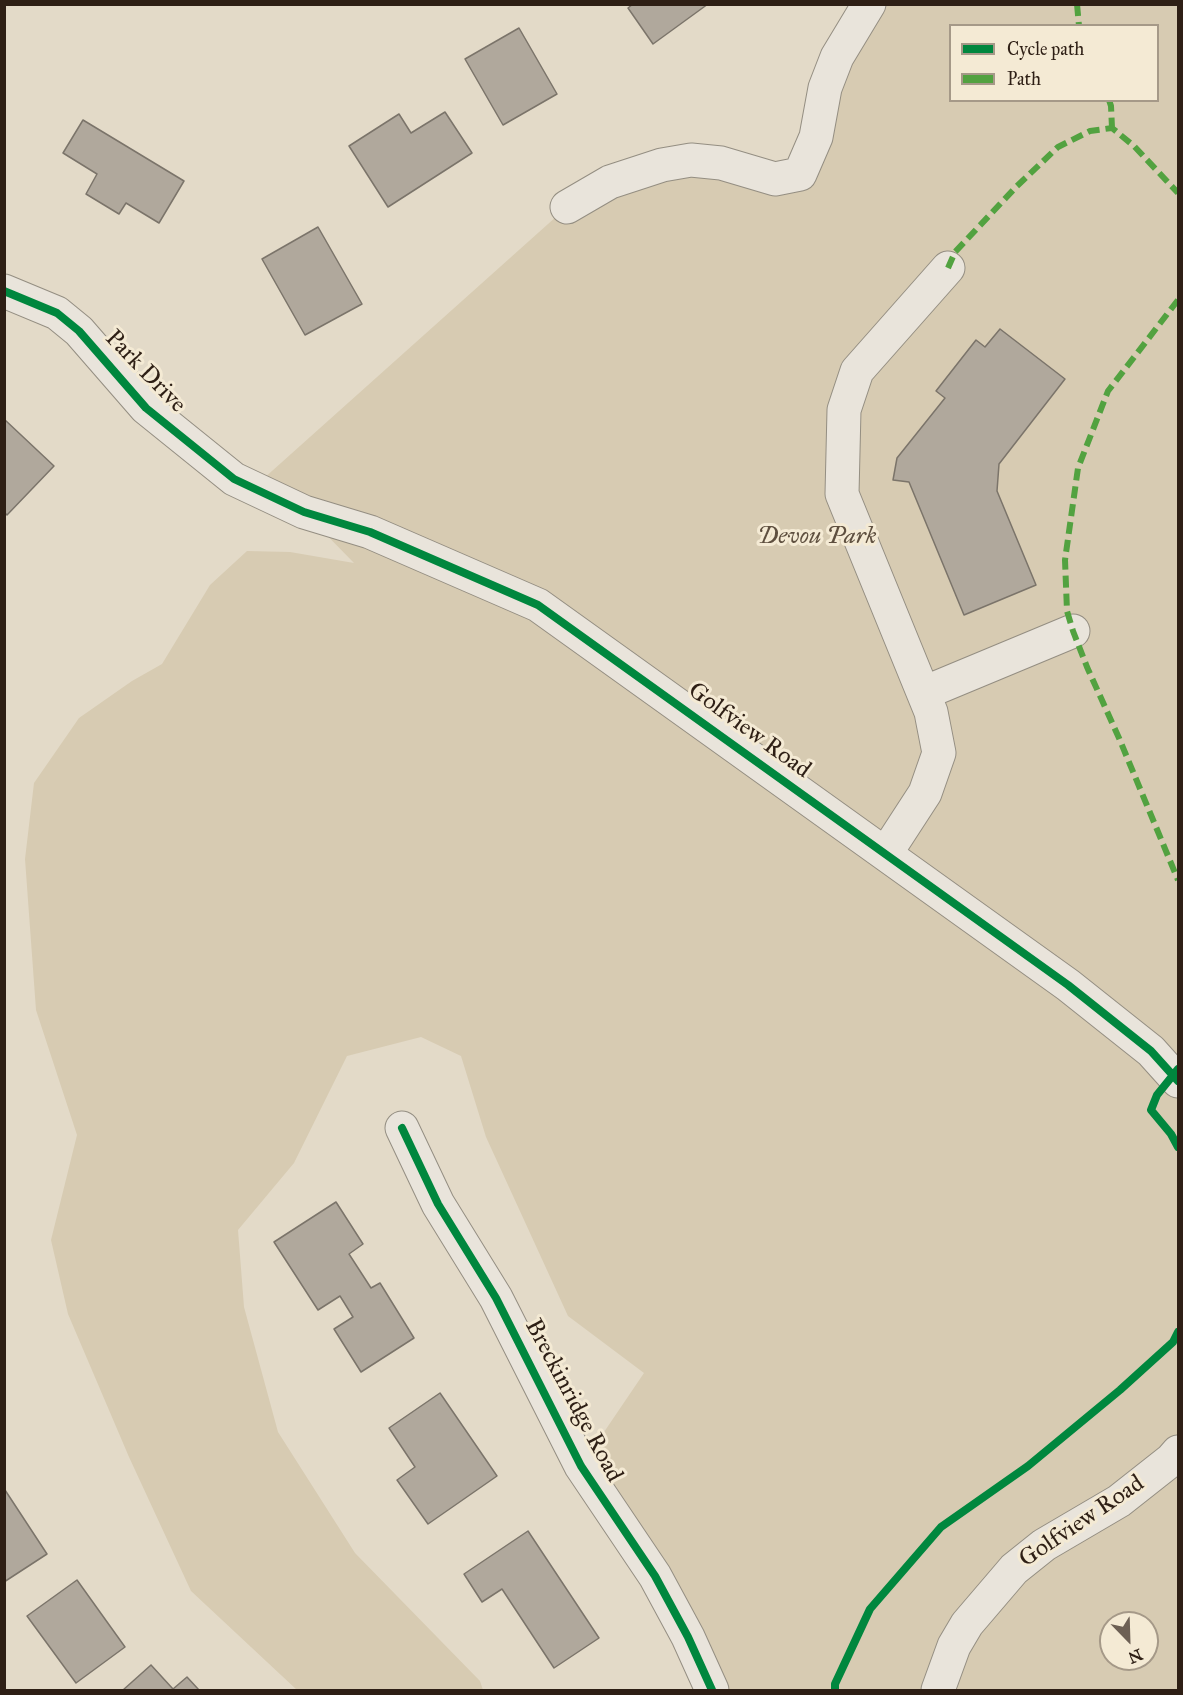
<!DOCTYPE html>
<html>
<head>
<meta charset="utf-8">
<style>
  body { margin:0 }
  #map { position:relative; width:1183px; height:1695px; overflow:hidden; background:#e3dac8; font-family:"IM FELL Great Primer",serif }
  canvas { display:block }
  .frame { position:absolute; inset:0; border:6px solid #2e1f15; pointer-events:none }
  .legend { position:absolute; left:949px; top:24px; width:210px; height:78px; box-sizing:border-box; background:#f4ead4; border:2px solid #a59988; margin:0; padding:8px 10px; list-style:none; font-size:18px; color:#2e1f15 }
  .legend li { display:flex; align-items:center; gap:12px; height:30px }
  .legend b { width:30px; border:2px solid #a59988 }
  .north { position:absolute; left:1099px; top:1611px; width:60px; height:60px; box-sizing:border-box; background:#f4ead4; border:2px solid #a59988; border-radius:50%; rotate:157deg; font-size:16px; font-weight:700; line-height:24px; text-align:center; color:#2e1f15 }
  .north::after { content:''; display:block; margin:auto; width:21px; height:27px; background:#6d6054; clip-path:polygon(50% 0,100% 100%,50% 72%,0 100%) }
</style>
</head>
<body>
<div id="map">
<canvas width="1183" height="1695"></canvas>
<div class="frame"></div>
<ul class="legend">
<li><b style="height:8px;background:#00873e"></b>Cycle path</li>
<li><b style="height:8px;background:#52a240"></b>Path</li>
</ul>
<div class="north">N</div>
</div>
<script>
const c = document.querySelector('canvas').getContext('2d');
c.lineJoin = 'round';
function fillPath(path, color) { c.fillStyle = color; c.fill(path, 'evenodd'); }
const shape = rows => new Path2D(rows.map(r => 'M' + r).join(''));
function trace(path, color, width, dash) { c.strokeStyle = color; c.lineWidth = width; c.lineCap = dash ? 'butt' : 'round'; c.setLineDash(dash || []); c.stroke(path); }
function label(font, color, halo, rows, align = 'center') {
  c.font = font + ' "IM FELL Great Primer",serif'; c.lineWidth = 6; c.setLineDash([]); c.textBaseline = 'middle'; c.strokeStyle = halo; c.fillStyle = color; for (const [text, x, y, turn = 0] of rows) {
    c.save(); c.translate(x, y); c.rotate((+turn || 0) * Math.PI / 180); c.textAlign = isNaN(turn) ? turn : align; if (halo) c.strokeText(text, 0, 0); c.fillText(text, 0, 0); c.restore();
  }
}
fillPath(shape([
  [869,5,1178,5,1178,1690,712,1690,581,1466,644,1373,568,1316,486,1137,461,1056,421,1037,347,1056,294,1163,238,1230,244,1307,278,1432,355,1553,480,1681,483,1690,297,1690,191,1591,129,1457,68,1314,51,1240,77,1135,36,1010,25,859,34,783,79,718,132,681,162,664,210,585,247,551,290,552,354,563,304,512,253,488,567,207,662,165,800,174],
  [950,26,1158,26,1158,100,950,100],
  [1111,1623,1147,1623,1147,1659,1111,1659]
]), '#d7cbb2');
const building = shape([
  [633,4,708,4,653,44,628,8,633,4],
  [519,28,557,94,503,125,465,59,519,28],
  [445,112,472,153,388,207,349,146,399,114,411,133,445,112],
  [83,120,184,181,159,223,126,203,119,214,86,194,97,174,63,153,83,120],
  [318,227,362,304,305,335,262,259,318,227],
  [1000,329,1065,379,999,464,997,491,1036,585,964,615,909,482,893,480,897,458,945,398,936,391,976,340,985,347,1000,329],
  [4,419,54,466,7,515,4,512,4,419],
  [336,1202,363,1244,349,1254,371,1288,380,1283,414,1338,361,1372,334,1329,353,1317,340,1296,318,1310,274,1242,336,1202],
  [440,1393,497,1476,428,1524,397,1480,415,1467,389,1428,440,1393],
  [5,1490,47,1554,4,1582,4,1490,5,1490],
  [528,1531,599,1638,554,1668,502,1589,482,1602,464,1574,528,1531],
  [77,1580,125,1647,76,1683,27,1616,77,1580],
  [151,1665,173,1689,187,1677,199,1690,123,1690,151,1665]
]);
fillPath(building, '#b0a89c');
trace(building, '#7b746a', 1.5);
const minor = shape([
  [567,207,610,182,662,165,691,160,721,163,775,179,800,174,816,137,825,88,837,57,869,4],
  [4,291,57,313,79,331,146,408,234,479,304,512,370,532,538,605,1068,985,1151,1051,1178,1081],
  [924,693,1073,631],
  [886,853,925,793,939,753,931,712,842,494,844,410,857,371,948,268],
  [402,1128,438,1204,496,1298,581,1466,655,1576,688,1637,712,1690],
  [938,1690,954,1646,967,1624,1014,1569,1044,1545,1119,1501,1171,1460,1178,1452]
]);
trace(minor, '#948e82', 35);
trace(minor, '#e9e4db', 33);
trace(shape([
  [1077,4,1079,26],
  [1109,100,1111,106,1112,128],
  [948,268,955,252,1016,187,1058,147,1090,131,1112,128,1134,146,1178,193],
  [1178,300,1108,391,1078,468,1065,560,1067,611,1073,631,1087,667,1119,738,1178,880]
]), '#52a240', 6, [12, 6]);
trace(shape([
  [4,291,57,313,79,331,146,408,234,479,304,512,370,532,538,605,1068,985,1151,1051,1178,1081],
  [1178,1069,1157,1095,1151,1110,1171,1134,1178,1147],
  [402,1128,438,1204,496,1298,581,1466,655,1576,688,1637,712,1690],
  [835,1690,835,1684,870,1609,941,1527,1028,1466,1120,1390,1173,1342,1178,1332]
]), '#00873e', 8);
label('24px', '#2e1f15', '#f4ead4', [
  ["Park Drive",145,372,46],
  ["Golfview Road",749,731,36],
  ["Breckinridge Road",573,1401,62],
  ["Golfview Road",1082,1522,-34]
]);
label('italic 24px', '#5e4f3f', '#f4ead4', [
  ["Devou Park",817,537]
]);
</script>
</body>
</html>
